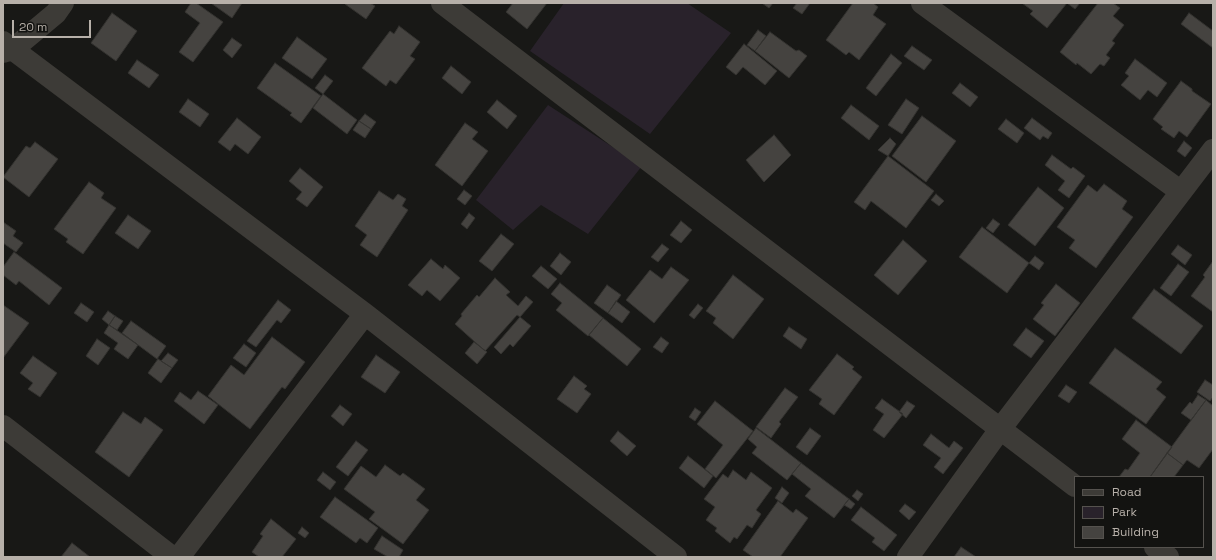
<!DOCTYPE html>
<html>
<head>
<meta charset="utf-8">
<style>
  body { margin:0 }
  #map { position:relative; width:1216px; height:560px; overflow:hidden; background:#181816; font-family:"Space Grotesk",sans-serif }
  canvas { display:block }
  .frame { position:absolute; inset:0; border:4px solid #b7b0a9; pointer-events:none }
  .legend { position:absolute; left:1074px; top:476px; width:130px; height:72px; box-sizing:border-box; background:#131311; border:1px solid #55524e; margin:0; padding:5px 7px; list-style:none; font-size:12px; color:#b7b0a9 }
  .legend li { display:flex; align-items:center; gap:8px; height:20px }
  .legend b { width:20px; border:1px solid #55524e }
  .scale { position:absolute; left:12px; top:20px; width:79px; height:18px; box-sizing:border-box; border:2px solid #b7b0a9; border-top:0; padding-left:5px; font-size:12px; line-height:14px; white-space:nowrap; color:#b7b0a9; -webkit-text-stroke:3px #131311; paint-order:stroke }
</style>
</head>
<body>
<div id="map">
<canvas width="1216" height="560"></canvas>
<div class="frame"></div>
<ul class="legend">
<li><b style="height:5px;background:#3d3b37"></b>Road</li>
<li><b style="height:11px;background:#29222b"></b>Park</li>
<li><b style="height:11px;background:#454340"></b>Building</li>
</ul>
<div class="scale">20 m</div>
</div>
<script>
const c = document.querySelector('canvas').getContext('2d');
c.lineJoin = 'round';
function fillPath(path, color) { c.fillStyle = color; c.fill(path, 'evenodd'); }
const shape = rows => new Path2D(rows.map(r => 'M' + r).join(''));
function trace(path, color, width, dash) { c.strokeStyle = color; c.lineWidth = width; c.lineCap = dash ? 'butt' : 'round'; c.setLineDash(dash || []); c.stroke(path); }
fillPath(shape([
  [564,3,687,3,731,33,650,134,530,51],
  [548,105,642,166,588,234,541,205,513,230,476,200]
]), '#29222b');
const building = shape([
  [191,3,196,3,223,22,193,62,179,52,200,23,185,12,191,3],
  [211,3,242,3,232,18,211,3],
  [345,3,370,3,375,6,366,19,345,4,345,3],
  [513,3,547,3,527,29,506,12,513,3],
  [762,3,773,3,769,8,762,3],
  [797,3,810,3,802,14,793,8,797,3],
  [853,3,873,3,878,7,873,15,886,24,859,60,849,52,846,55,826,40,853,3],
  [1022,3,1067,3,1047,28,1030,14,1033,11,1022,3],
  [1067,3,1080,3,1075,9,1067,3],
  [1098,3,1113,3,1120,8,1113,16,1124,25,1112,41,1115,43,1106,55,1110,58,1104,66,1100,64,1091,74,1077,63,1076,65,1060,52,1098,3],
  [112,13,137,31,116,61,91,43,112,13],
  [1189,13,1213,31,1213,48,1181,24,1189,13],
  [399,26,420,42,410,56,415,59,396,84,390,80,386,86,362,68,390,31,394,34,399,26],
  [758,30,766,36,755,51,747,45,758,30],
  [770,32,796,51,799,50,807,56,789,78,755,51,770,32],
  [297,37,327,59,312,79,282,58,297,37],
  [232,38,242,45,232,58,223,50,232,38],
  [744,44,777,71,765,85,743,67,736,75,726,67,744,44],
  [912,46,932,60,924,70,904,56,912,46],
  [891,54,902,63,876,96,866,88,891,54],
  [1135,59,1167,83,1157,97,1148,90,1140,100,1121,85,1129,76,1125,73,1135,59],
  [137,60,159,75,149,88,128,73,137,60],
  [275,63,321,96,301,123,290,115,292,113,257,88,275,63],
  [451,66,471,82,462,94,442,78,451,66],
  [325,75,333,81,323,94,315,88,325,75],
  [1181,81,1192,89,1192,91,1211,104,1187,137,1179,131,1174,138,1161,129,1163,127,1153,119,1181,81],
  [960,83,978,97,970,107,952,93,960,83],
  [323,94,357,120,347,134,313,108,323,94],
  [188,99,209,114,200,127,179,112,188,99],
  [906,99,919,108,902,134,888,125,906,99],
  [497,100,517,116,507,129,487,112,497,100],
  [851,105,879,126,869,140,841,118,851,105],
  [365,114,376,122,371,129,359,121,365,114],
  [922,116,956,141,926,182,892,156,922,116],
  [237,118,261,137,248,154,235,144,230,151,218,142,237,118],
  [1032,118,1052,133,1048,139,1043,136,1040,140,1024,128,1032,118],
  [1006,119,1024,133,1017,143,998,129,1006,119],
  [359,121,371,129,365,138,353,130,359,121],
  [465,123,478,132,472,139,488,151,462,186,435,165,465,123],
  [774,135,791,155,764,182,746,160,774,135],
  [890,138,896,144,888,156,878,150,890,138],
  [1184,141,1192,148,1185,157,1177,151,1184,141],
  [35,142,58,159,29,197,3,177,26,146,30,148,35,142],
  [1052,155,1071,169,1073,167,1085,176,1069,198,1058,190,1065,181,1045,165,1052,155],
  [888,156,934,191,906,228,871,201,865,210,854,202,888,156],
  [300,168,323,187,307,207,296,199,302,192,289,181,300,168],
  [89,182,104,193,101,198,116,208,83,254,66,242,68,239,54,229,89,182],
  [1104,184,1127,201,1122,209,1133,217,1096,268,1069,248,1075,240,1057,227,1088,185,1097,192,1104,184],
  [1038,187,1064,208,1035,246,1008,225,1038,187],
  [464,190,472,196,465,205,457,199,464,190],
  [379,191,393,200,398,194,406,199,402,206,408,210,377,257,360,245,367,235,355,226,379,191],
  [936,194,944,201,939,206,931,200,936,194],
  [469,213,475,218,467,229,461,224,469,213],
  [128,215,151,231,138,249,115,233,128,215],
  [993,219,1000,224,993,233,986,228,993,219],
  [681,221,692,230,681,243,670,235,681,221],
  [3,222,16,231,13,236,23,243,16,252,3,243,3,222],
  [982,227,1029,263,1007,293,959,257,982,227],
  [501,234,514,244,492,271,479,261,501,234],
  [903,240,927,261,898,295,874,275,903,240],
  [662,244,669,249,658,262,651,257,662,244],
  [1178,245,1192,255,1185,265,1171,254,1178,245],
  [14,252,62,288,49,305,19,281,16,285,3,275,3,267,14,252],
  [560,253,571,262,561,275,550,266,560,253],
  [1035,256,1044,263,1039,270,1029,263,1035,256],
  [431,259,443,269,445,265,460,278,440,301,427,290,422,296,408,285,431,259],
  [1213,261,1213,312,1191,296,1205,277,1203,275,1213,261],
  [1178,264,1189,272,1171,296,1160,288,1178,264],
  [541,266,557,279,548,289,532,276,541,266],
  [671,267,689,280,654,323,626,300,650,270,662,279,671,267],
  [733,275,764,299,733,339,713,323,716,318,706,311,733,275],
  [495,278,510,292,506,295,518,306,526,296,533,302,520,317,517,315,485,351,455,324,462,316,461,314,477,295,479,297,495,278],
  [560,283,603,318,588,336,556,310,562,303,551,294,560,283],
  [1056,284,1080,303,1055,336,1033,319,1044,305,1041,303,1056,284],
  [607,285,621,295,608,313,594,303,607,285],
  [1154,289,1203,326,1181,354,1132,318,1154,289],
  [278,300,291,310,281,323,277,320,256,347,247,341,278,300],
  [616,301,630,312,622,323,608,313,616,301],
  [81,303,94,312,87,322,74,313,81,303],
  [698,304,703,308,694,319,689,315,698,304],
  [3,305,29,323,3,358,3,305],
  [108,311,115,316,109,325,102,319,108,311],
  [115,316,123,321,117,330,109,325,115,316],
  [520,317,531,326,513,347,510,344,501,354,494,347,520,317],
  [603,318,641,349,627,366,589,335,603,318],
  [131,321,166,346,157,359,122,333,131,321],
  [109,325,138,345,128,359,114,349,118,343,104,333,109,325],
  [789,327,807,339,801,349,783,336,789,327],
  [1026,328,1044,341,1031,358,1013,345,1026,328],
  [272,337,305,362,285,389,282,387,250,429,208,396,231,365,244,375,272,337],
  [661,337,669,343,662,353,653,347,661,337],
  [97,339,110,348,98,365,86,356,97,339],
  [474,342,487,352,477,364,465,353,474,342],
  [244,344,256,353,246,367,233,358,244,344],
  [1115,348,1162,382,1156,389,1166,397,1146,424,1089,383,1115,348],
  [168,353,178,360,172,368,161,361,168,353],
  [837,354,854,367,852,369,862,377,834,415,819,404,822,399,809,390,837,354],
  [376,355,400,372,385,393,361,377,376,355],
  [33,356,57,373,40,397,28,389,33,383,20,373,33,356],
  [158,359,172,368,161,383,148,373,158,359],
  [574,376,587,386,584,389,591,394,577,413,557,399,574,376],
  [1205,380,1213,385,1213,397,1210,401,1197,392,1205,380],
  [1066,385,1077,392,1069,403,1058,396,1066,385],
  [785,388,798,397,779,422,781,424,771,438,756,427,785,388],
  [198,391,218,405,204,424,174,401,180,392,191,400,198,391],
  [1198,395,1206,400,1191,420,1181,413,1190,402,1192,404,1198,395],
  [882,399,903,414,884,438,873,430,884,414,875,408,882,399],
  [1206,400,1213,406,1213,449,1199,468,1187,460,1183,465,1167,453,1206,400],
  [715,401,753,431,716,478,705,469,723,445,697,424,715,401],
  [907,401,915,406,906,418,899,412,907,401],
  [340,405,352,414,343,426,331,416,340,405],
  [695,408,701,412,695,421,689,417,695,408],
  [123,412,141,424,145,417,163,430,129,477,95,452,123,412],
  [1136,420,1172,447,1150,477,1119,477,1125,469,1128,470,1140,453,1122,439,1136,420],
  [756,428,801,463,787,480,752,453,757,447,748,439,756,428],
  [810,428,821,436,807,455,796,447,810,428],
  [618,431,636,446,627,456,610,441,618,431],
  [931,434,949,448,954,441,963,448,943,474,934,467,941,458,923,445,931,434],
  [356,441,368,450,348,476,336,467,356,441],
  [1167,453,1183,465,1174,477,1150,477,1167,453],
  [688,456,713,476,704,488,679,468,688,456],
  [801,463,849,499,834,518,805,496,811,489,792,474,801,463],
  [385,465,400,476,403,473,425,489,416,500,429,510,403,544,369,519,375,512,344,489,361,466,376,477,385,465],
  [733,470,746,480,751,472,772,488,756,510,761,514,752,528,747,525,737,539,734,537,730,543,715,531,717,528,706,520,715,507,704,499,723,474,728,478,733,470],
  [323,472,336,482,330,490,317,480,323,472],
  [782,487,789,493,782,503,775,498,782,487],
  [857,490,863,494,858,501,852,496,857,490],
  [335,497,378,528,367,543,360,538,356,543,320,517,335,497],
  [849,499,855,504,851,509,844,505,849,499],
  [778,501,793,513,796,509,808,518,780,557,753,557,743,550,778,501],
  [905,504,916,512,909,520,899,511,905,504],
  [861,507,897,535,884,551,872,542,875,538,851,520,861,507],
  [271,519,296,539,282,557,259,557,252,552,263,536,260,534,271,519],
  [302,527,309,533,305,538,298,533,302,527],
  [382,536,403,550,399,557,388,557,374,549,382,536],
  [72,543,90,557,61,557,72,543],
  [961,547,976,557,954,557,961,547]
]);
fillPath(building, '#454340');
trace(building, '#343330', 1);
trace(shape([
  [442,3,1075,486],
  [922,3,1180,191],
  [3,42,365,314,676,557],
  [3,52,13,49,56,13,63,3],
  [3,426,172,557],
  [1155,547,1168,557],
  [179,557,365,314],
  [908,557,1001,428,1213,150]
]), '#3d3b37', 22);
</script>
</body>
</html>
